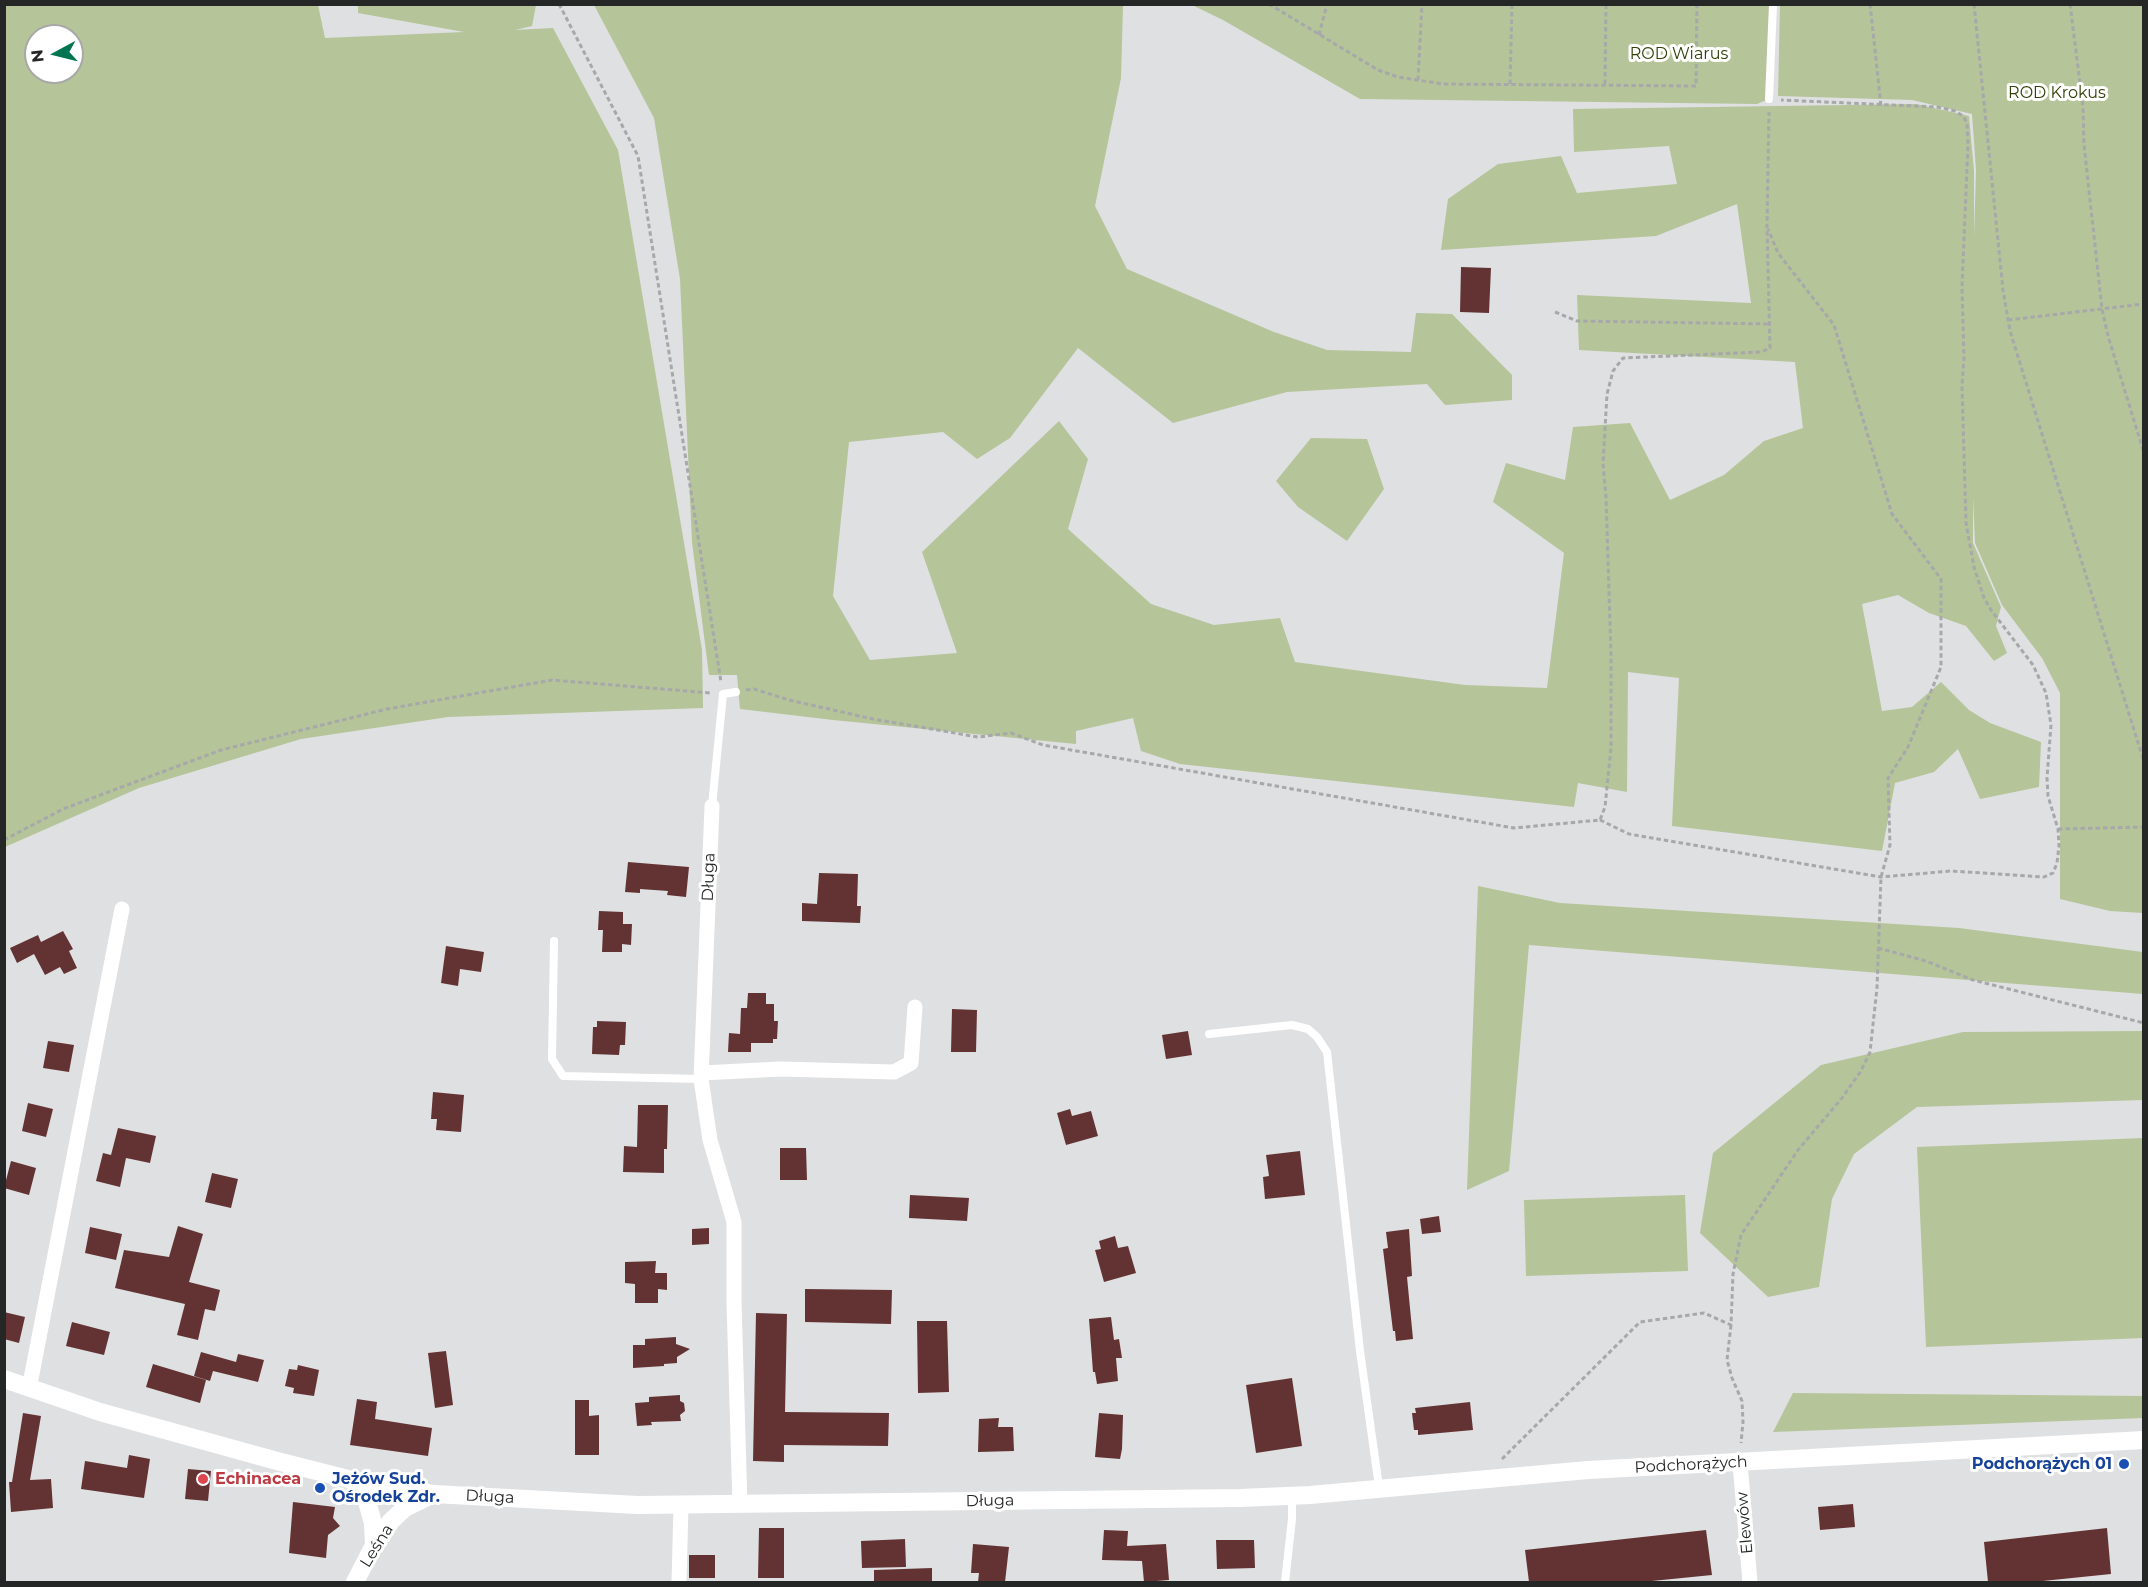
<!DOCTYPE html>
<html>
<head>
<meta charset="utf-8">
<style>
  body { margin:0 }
  #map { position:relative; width:2148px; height:1587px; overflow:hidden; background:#dfe0e2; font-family:Montserrat,sans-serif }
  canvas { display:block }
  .frame { position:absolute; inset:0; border:6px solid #252626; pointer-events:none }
  .north { position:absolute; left:24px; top:24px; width:60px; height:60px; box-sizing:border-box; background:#fff; border:2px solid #a8a8a8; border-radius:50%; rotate:263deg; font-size:16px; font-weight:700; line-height:24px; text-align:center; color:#252626 }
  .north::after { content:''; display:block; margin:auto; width:21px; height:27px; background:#017550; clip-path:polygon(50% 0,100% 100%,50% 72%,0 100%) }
</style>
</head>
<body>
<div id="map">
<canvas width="2148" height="1587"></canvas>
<div class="frame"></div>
<div class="north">N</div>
</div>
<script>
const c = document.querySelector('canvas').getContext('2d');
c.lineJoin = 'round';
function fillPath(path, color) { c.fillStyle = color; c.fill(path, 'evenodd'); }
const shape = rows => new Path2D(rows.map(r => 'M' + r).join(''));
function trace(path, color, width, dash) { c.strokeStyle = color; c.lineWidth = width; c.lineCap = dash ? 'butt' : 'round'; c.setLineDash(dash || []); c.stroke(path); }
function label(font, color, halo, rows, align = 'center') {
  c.font = font + ' Montserrat,sans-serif'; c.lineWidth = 6; c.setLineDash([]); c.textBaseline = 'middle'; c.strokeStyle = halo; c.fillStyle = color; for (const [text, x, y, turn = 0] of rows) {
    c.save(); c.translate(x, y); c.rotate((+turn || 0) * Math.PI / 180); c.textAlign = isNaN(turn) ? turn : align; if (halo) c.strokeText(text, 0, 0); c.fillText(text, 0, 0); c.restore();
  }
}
fillPath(shape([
  [5,4,318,5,325,38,464,32,358,13,358,5,536,5,532,26,515,30,553,28,618,150,702,650,703,708,448,717,301,739,139,788,5,847],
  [36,36,72,36,72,72,36,72],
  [594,5,1123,5,1121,78,1095,206,1127,269,1274,332,1327,350,1411,352,1416,313,1452,314,1512,375,1512,400,1445,405,1427,384,1287,392,1173,423,1078,348,1010,438,977,459,943,432,849,442,833,596,870,660,957,653,922,552,1059,421,1088,459,1068,529,1151,604,1214,625,1280,618,1295,662,1465,685,1547,688,1564,553,1493,502,1506,463,1565,480,1573,427,1630,423,1670,500,1724,475,1764,441,1803,428,1795,362,1579,350,1577,295,1751,303,1737,204,1656,236,1441,250,1448,199,1498,164,1561,156,1577,193,1677,184,1669,146,1574,152,1573,109,1916,104,1969,116,1974,171,1974,238,1976,170,1972,114,1912,100,1778,96,1780,5,2143,5,2143,913,2110,911,2060,899,2060,693,2042,658,2002,605,1975,543,1973,497,1973,543,2001,607,1996,626,2007,653,1994,661,1966,626,1929,613,1898,595,1862,604,1882,711,1912,707,1941,682,1969,710,1990,723,2041,742,2039,787,1980,799,1958,749,1934,772,1895,783,1882,851,1672,826,1679,678,1628,672,1627,792,1578,783,1574,807,1180,764,1141,751,1133,718,1076,731,1076,744,833,720,740,709,737,675,709,675,692,542,680,279,654,118],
  [1192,5,1772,5,1769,99,1757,104,1360,99,1223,20],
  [1311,438,1367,439,1384,489,1347,541,1298,507,1276,481],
  [1478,886,1560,903,1959,928,2143,952,2143,994,1529,945,1509,1171,1467,1190],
  [2143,1031,2143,1100,1917,1107,1854,1154,1832,1199,1819,1287,1768,1297,1700,1233,1713,1153,1821,1065,1963,1032],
  [2143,1138,2143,1338,1926,1347,1917,1147],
  [1685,1195,1688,1271,1526,1276,1524,1200],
  [1793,1393,2143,1396,2143,1418,1773,1432]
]), '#b5c499');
fillPath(shape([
  [1461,267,1491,268,1489,313,1460,312],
  [628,862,689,867,686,897,667,895,668,891,640,889,640,893,625,892],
  [819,873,858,874,857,906,861,906,860,923,802,921,802,903,817,904],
  [599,911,623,912,623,924,632,924,631,945,622,944,622,952,602,952,603,930,598,930],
  [63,931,73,949,69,951,77,968,64,974,60,967,45,975,34,954,17,963,10,948,38,935,41,942],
  [446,946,484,952,481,972,460,969,458,986,441,983],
  [748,993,766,993,766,1004,774,1004,774,1021,778,1021,777,1039,773,1039,773,1043,751,1043,751,1052,728,1052,729,1033,740,1034,741,1008,747,1008],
  [952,1009,977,1010,976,1052,951,1052],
  [597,1021,626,1022,625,1045,620,1045,619,1055,592,1054,593,1027,597,1027],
  [1188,1031,1192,1055,1166,1059,1162,1035],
  [48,1041,74,1045,69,1072,43,1068],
  [433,1092,464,1095,461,1132,436,1130,437,1119,431,1119],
  [28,1103,53,1109,46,1137,22,1131],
  [638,1105,668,1105,667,1149,664,1149,664,1173,623,1172,624,1146,637,1147],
  [1070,1109,1072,1116,1091,1111,1098,1136,1066,1145,1057,1113],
  [118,1128,156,1136,150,1163,126,1158,120,1187,96,1181,103,1153,111,1155],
  [780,1148,806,1148,807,1180,780,1180],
  [1300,1151,1305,1195,1265,1199,1263,1177,1269,1176,1266,1155],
  [11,1161,36,1168,29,1195,4,1188],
  [212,1173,238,1179,231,1208,205,1202],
  [910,1195,969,1198,967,1221,909,1218],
  [1439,1216,1441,1232,1422,1234,1420,1219],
  [178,1226,203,1234,189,1282,220,1290,215,1311,205,1309,198,1340,177,1335,185,1304,115,1288,124,1250,169,1257],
  [90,1227,122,1234,116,1260,85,1253],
  [709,1228,709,1244,692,1245,692,1229],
  [1409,1229,1412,1276,1407,1277,1413,1339,1396,1341,1395,1331,1393,1331,1383,1249,1388,1248,1386,1232],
  [1115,1236,1118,1248,1128,1246,1136,1273,1104,1282,1095,1250,1101,1249,1099,1241],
  [656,1261,655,1273,667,1273,667,1290,658,1289,658,1303,635,1303,635,1284,625,1283,625,1262],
  [805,1289,892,1290,891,1324,805,1322],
  [4,1312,25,1317,19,1343,4,1339],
  [756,1313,787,1314,785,1412,889,1413,888,1446,784,1445,784,1462,753,1461],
  [1111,1317,1114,1340,1119,1339,1122,1358,1116,1358,1118,1381,1097,1384,1095,1372,1093,1372,1089,1319],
  [917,1321,947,1321,949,1392,918,1393],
  [72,1322,110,1332,104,1355,66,1346],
  [676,1337,676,1344,690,1349,677,1357,677,1363,664,1364,664,1366,633,1368,633,1345,645,1345,645,1339],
  [446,1351,453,1405,435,1408,428,1353],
  [201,1352,236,1362,238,1354,264,1360,258,1382,213,1371,210,1381,194,1376],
  [153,1364,206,1380,200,1403,146,1387],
  [298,1365,319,1370,314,1396,293,1393,294,1388,285,1386,289,1369,297,1370],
  [1292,1378,1302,1446,1256,1453,1246,1385],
  [680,1395,680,1401,684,1403,685,1411,680,1415,681,1421,651,1422,652,1425,637,1426,635,1403,649,1402,649,1397],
  [357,1399,377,1402,375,1419,432,1428,428,1456,350,1445],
  [575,1400,589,1400,589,1416,599,1415,599,1455,575,1455],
  [1470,1402,1473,1430,1418,1435,1418,1430,1414,1430,1412,1413,1416,1413,1415,1408],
  [23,1413,41,1416,30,1480,51,1479,53,1508,11,1512,9,1482,12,1482],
  [1099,1413,1123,1415,1122,1449,1120,1459,1095,1457],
  [999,1418,998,1427,1013,1427,1014,1451,978,1452,979,1419],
  [129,1455,150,1459,144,1498,81,1489,85,1461,127,1468],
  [188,1469,211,1471,208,1501,185,1499],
  [293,1502,335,1507,333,1518,340,1526,328,1535,326,1558,289,1553],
  [1853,1504,1855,1527,1820,1530,1818,1507],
  [759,1528,784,1528,784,1578,758,1578],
  [2107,1528,2111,1574,2033,1582,1988,1582,1984,1542],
  [1104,1530,1128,1531,1127,1546,1166,1544,1169,1580,1144,1582,1142,1561,1102,1560],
  [1706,1530,1712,1575,1642,1582,1529,1582,1525,1550],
  [905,1539,906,1567,862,1568,861,1541],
  [1216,1540,1254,1540,1255,1568,1217,1569],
  [973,1544,1009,1547,1005,1582,978,1582,979,1573,971,1573],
  [689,1555,715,1555,715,1578,689,1578],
  [932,1568,932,1582,874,1582,874,1570]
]), '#633334');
trace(shape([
  [559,4,638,156,721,682],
  [1269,4,1378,70,1398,77,1443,84,1696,86,1697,4],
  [1870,4,1881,106],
  [1974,4,2003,290,2010,331,2144,762],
  [2070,4,2083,107,2084,145,2102,309,2108,336,2144,453],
  [1319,35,1327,4],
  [1418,80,1422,4],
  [1510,84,1512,4],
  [1605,84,1606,4],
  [1555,312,1577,321,1771,324],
  [2008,320,2144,304],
  [746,690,754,689,789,700,873,719,978,737,1011,733,1043,745,1514,828,1600,820,1605,807,1611,748,1611,654,1606,497,1603,464,1607,394,1613,371,1623,358,1761,352,1770,348,1767,226,1769,112],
  [1600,820,1629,834,1881,877,1951,871,2044,877,2053,873,2057,863,2059,846,2058,829,2048,796,2047,778,2051,725,2046,693,2033,665,1991,610,1984,598,1974,567,1966,523,1962,386,1964,358,1962,287,1968,144,1967,123,1963,116,1955,111,1937,107,1781,100],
  [2058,829,2144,827],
  [4,840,63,809,221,750,387,709,552,680,711,693],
  [1878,948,1926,961,1973,980,2144,1023],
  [1731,1325,1727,1360,1732,1378,1742,1401,1743,1422,1741,1443],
  [1502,1459,1640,1322,1704,1313,1731,1325,1733,1274,1741,1235,1798,1150,1842,1098,1861,1071,1870,1052,1877,988,1881,877,1890,845,1888,778,1908,747,1941,667,1941,579,1892,514,1834,325,1778,253,1768,229]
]), '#a7a8a9', 3, [4.5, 3]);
trace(shape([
  [1769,99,1773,4],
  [712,806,723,694,736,692],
  [554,941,552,1059,563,1076,701,1079],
  [1209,1034,1292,1025,1308,1029,1317,1037,1327,1052,1360,1351,1379,1487],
  [1285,1582,1292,1519,1292,1497]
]), '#fff', 8);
trace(shape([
  [712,806,701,1079,710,1140,734,1222,734,1302,740,1505],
  [702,1073,780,1069,894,1072,911,1063,915,1007],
  [29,1389,122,909],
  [1740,1463,1750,1582],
  [679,1582,681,1505]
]), '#fff', 15);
trace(shape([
  [4,1379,100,1412,277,1461,352,1480,434,1494,637,1505,1240,1498,1310,1495,1588,1470,2144,1440],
  [352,1480,366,1498,373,1523,374,1545],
  [355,1582,374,1545,391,1521,405,1508,434,1494]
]), '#fff', 18);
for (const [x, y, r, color] of [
  [2124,1464,6,"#1a4fb4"],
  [203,1479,6,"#e0444e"],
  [320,1488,6,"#1a4fb4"]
]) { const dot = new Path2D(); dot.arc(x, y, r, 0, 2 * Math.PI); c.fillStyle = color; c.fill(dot); trace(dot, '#fff', 2); }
label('16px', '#314008', '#fff', [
  ["ROD Wiarus",1679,54],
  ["ROD Krokus",2057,93]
]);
label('16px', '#252626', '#fff', [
  ["Długa",709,877,-88],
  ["Podchorążych",1691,1465,-3],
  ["Długa",490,1497,3],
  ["Długa",990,1501,-1],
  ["Elewów",1745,1523,-95],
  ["Leśna",377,1546,-58]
]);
label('bold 16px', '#164399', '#fff', [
  ["Podchorążych 01",2112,1464],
  ["Jeżów Sud.",332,1479,"left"],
  ["Ośrodek Zdr.",332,1497,"left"]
], 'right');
label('bold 16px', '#be3a42', '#fff', [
  ["Echinacea",215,1479]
], 'left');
</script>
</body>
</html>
